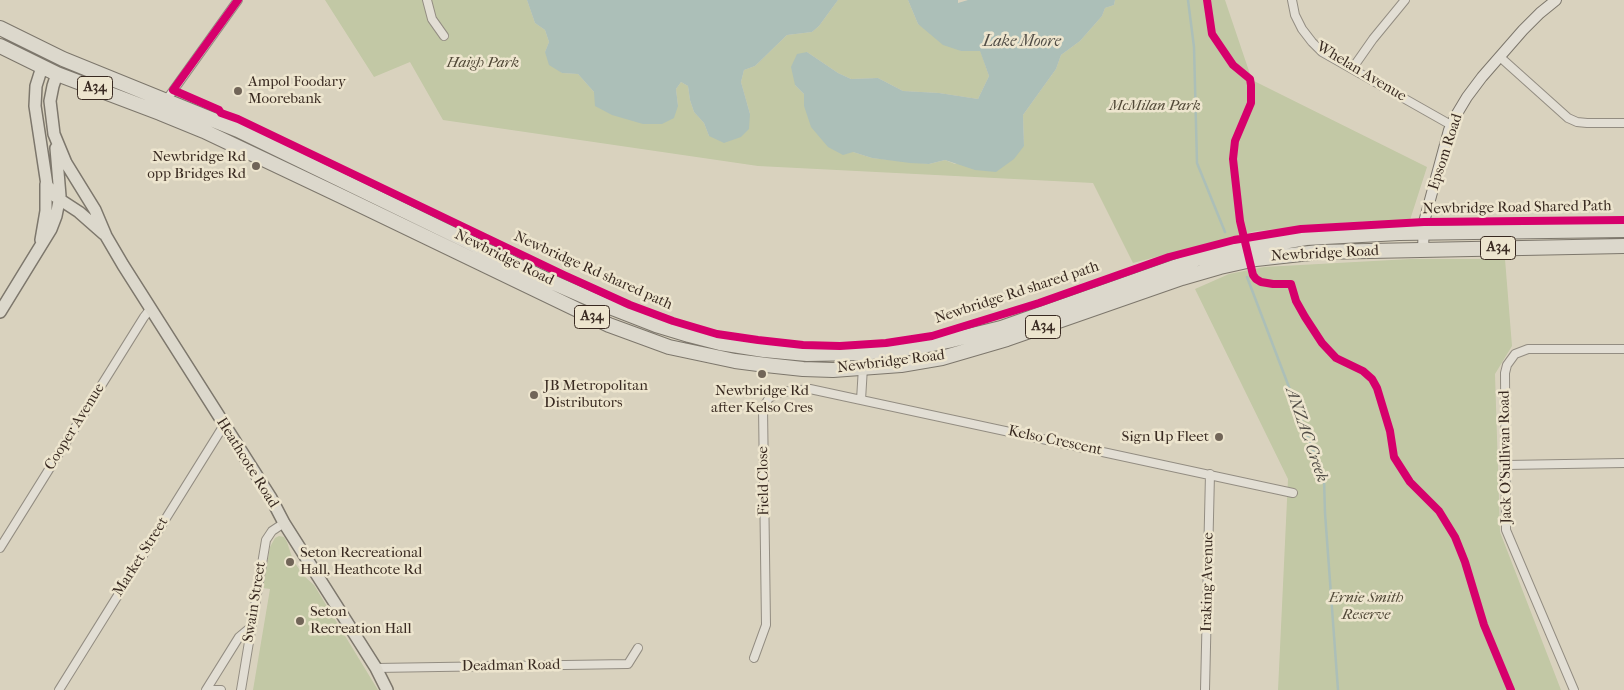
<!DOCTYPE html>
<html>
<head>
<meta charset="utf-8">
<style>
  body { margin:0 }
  canvas { display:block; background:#d9d2be }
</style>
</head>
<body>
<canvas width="1624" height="690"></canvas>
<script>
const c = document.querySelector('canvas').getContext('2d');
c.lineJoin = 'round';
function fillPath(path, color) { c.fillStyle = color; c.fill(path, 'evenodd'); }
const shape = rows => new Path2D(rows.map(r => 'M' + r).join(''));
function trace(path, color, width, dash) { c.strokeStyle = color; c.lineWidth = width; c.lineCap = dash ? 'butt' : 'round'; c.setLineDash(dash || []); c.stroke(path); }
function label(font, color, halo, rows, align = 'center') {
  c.font = font + ' "IM FELL French Canon",serif'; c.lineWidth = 5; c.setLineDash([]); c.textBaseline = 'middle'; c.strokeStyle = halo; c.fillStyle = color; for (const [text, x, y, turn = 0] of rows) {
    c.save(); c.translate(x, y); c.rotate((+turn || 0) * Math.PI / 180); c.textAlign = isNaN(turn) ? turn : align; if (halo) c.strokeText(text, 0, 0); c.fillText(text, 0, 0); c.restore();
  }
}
fillPath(shape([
  [325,0,527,0,535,23,545,30,549,42,545,52,562,73,578,74,594,92,678,106,676,89,681,82,688,86,690,100,694,112,704,123,709,136,750,114,741,82,744,70,755,66,787,35,812,32,819,26,838,0,908,0,918,24,961,51,980,50,989,76,978,99,939,93,903,91,878,78,851,79,838,73,807,52,795,85,804,94,804,106,853,152,872,158,929,164,945,160,955,164,1024,146,1023,115,1056,69,1061,55,1080,41,1102,16,1105,8,1114,5,1115,0,1225,0,1252,80,1427,167,1410,220,1351,222,1256,231,1133,263,1093,183,758,166,443,120,410,62,374,77],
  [1410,259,1505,259,1512,346,1495,374,1500,532,1561,690,1278,690,1288,479,1195,289,1229,274,1264,267],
  [279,536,284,537,287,542,293,560,303,575,314,585,378,690,253,690,270,589,263,588,270,547,275,538]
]), '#c2c8a5');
fillPath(shape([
  [527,0,838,0,819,26,812,32,787,35,755,66,744,70,741,82,750,114,749,129,741,137,724,143,709,136,704,123,694,112,690,100,688,86,681,82,676,89,678,106,674,118,662,124,643,124,612,115,595,106,594,92,578,74,562,73,549,65,545,52,549,42,545,30,535,23],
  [908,0,958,0,958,3,968,0,1115,0,1114,5,1105,8,1102,16,1080,41,1061,55,1056,69,1023,115,1024,146,1014,159,996,172,975,170,945,160,929,164,910,163,872,158,853,152,843,155,828,147,811,127,804,106,804,94,795,85,791,67,797,54,807,52,838,73,851,79,878,78,903,91,939,93,978,99,989,76,980,51,961,51,943,45,918,24]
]), '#acbfb8');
trace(shape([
  [1188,0,1194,47,1197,163,1225,232],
  [1247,277,1324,479,1325,513,1338,690]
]), '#acbfb8', 2.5);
const street = shape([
  [427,0,432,19,444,36],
  [1292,0,1295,15,1302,29,1312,42,1322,52,1451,125],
  [1500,57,1568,118,1577,122,1587,123,1624,123],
  [1352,69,1373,39,1405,0],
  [165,102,238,0],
  [861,400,863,367],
  [1506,465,1624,463],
  [0,548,144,317,151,308],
  [754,658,766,625,763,408,769,398,781,392,810,389,1293,493],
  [376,668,628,664,638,648],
  [59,690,224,425],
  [206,690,239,637,251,627],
  [210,690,221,690],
  [241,690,266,540,272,531,284,523],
  [1205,690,1210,474],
  [1574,690,1506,530,1505,373,1507,365,1515,354,1528,349,1624,349]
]);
const secondary = shape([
  [1423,250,1424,222,1449,130,1455,117,1467,97,1482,77,1523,30,1540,13,1556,0]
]);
const primary = shape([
  [42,67,36,86,35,106,47,185,56,197,79,212,104,234],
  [57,74,53,86,50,101,54,134,66,163,95,210,106,236,123,265,271,498,284,523,376,668,387,690],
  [41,240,46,211,46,184],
  [0,312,51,229,56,216,60,196,56,148]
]);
const highway = shape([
  [0,28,63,59,238,130,545,279,602,304,656,325,689,335,720,343,764,350,807,354,862,353,918,347,948,341,1001,328,1197,259,1230,251,1306,238,1399,233,1624,230],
  [0,46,57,74,160,113,204,131,341,196,609,325,669,347,735,361,766,365,803,369,833,370,901,365,942,358,1007,339,1182,278,1220,267,1256,259,1319,252,1624,246]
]);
trace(street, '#938d82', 10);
trace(secondary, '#7d776c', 12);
trace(primary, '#7d776c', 14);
trace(highway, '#7d776c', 16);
trace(street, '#e2ded4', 8);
trace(secondary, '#e2ded4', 10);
trace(primary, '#dcd8cc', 11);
trace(highway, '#dcd8cc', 14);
trace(shape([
  [238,0,173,90,219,110,221,113,238,119,564,275,630,305,673,321,717,334,758,340,803,345,840,346,886,343,932,336,1039,303,1169,257,1234,240,1301,229,1424,222,1624,220],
  [1207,0,1212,34,1233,65,1250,79,1251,85,1251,103,1235,141,1233,159,1240,221,1253,275,1256,279,1261,282,1273,284,1291,284,1296,301,1305,317,1322,343,1336,358,1363,371,1372,379,1377,388,1390,431,1394,457,1410,482,1439,511,1455,537,1465,562,1484,625,1511,690]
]), '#d6006c', 8);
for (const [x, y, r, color] of [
  [238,91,5,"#716558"],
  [256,166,5,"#716558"],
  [762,374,5,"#716558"],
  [534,395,5,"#716558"],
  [1219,437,5,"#716558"],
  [290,562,5,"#716558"],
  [300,621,5,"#716558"]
]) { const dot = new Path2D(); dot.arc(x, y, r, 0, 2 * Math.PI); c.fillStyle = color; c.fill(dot); trace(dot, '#ede5ce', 2); }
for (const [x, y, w] of [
  [95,88,35],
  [1498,248,35],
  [592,317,35],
  [1043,327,35]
]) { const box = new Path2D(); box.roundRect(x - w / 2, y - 11.5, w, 23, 4); c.fillStyle = '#ede5ce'; c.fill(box); trace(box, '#392a21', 1); }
label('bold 14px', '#392a21', null, [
  ["A34",95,88],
  ["A34",1498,248],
  ["A34",592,317],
  ["A34",1043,327]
]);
label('italic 15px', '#514837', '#ede5ce', [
  ["Haigh Park",483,63],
  ["McMilan Park",1155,106],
  ["Ernie Smith",1366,598],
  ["Reserve",1366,615]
]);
label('15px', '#392a21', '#ede5ce', [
  ["Whelan Avenue",1361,72,31],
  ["Epsom Road",1446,152,-72],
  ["Newbridge Road Shared Path",1517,208,-1],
  ["Newbridge Road",1325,254,-3],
  ["Newbridge Road",504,258,26],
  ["Newbridge Rd shared path",593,271,24],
  ["Newbridge Rd shared path",1017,293,-18],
  ["Newbridge Road",891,362,-7],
  ["Cooper Avenue",75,427,-58],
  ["Kelso Crescent",1055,441,12],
  ["Jack O'Sullivan Road",1506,457,-91],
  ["Heathcote Road",247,463,58],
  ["Field Close",764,481,-91],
  ["Market Street",141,557,-58],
  ["Iraking Avenue",1208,582,-89],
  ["Swain Street",255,602,-81],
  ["Deadman Road",511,666,-1]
]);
label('15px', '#392a21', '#ede5ce', [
  ["Ampol Foodary",248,82],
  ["Moorebank",248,99],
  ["Newbridge Rd",246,157,"right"],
  ["opp Bridges Rd",246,174,"right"],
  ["JB Metropolitan",544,386],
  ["Distributors",544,403],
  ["Newbridge Rd",762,391,"center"],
  ["after Kelso Cres",762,408,"center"],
  ["Sign Up Fleet",1209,437,"right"],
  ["Seton Recreational",300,553],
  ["Hall, Heathcote Rd",300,570],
  ["Seton",310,612],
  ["Recreation Hall",310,629]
], 'left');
label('italic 16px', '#514d46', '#ede5ce', [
  ["Lake Moore",1022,42],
  ["ANZAC Creek",1306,435,71]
]);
</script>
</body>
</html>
